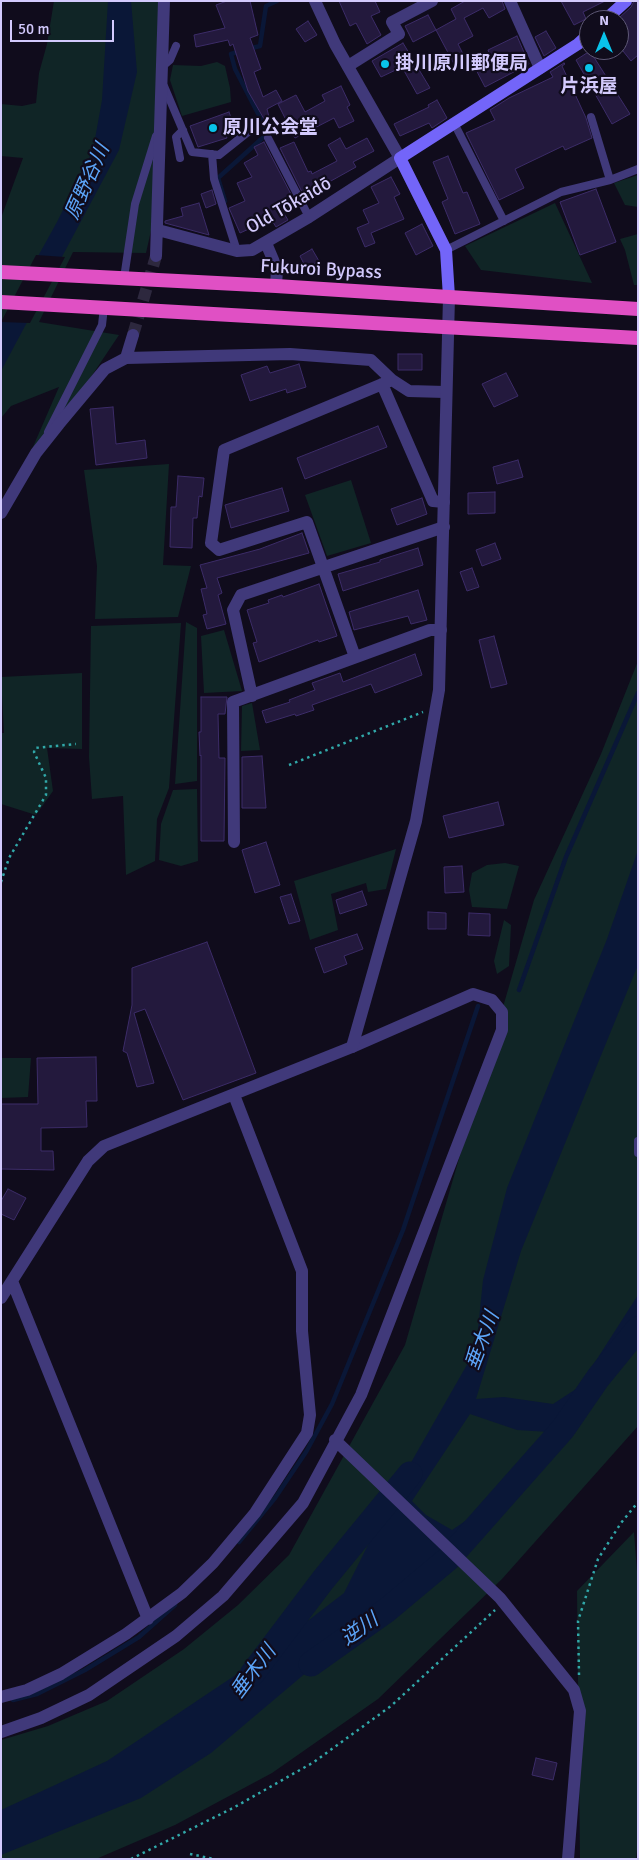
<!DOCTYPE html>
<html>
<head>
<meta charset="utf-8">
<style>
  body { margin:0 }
  #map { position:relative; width:639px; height:1860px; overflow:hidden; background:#100c1c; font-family:Signika,sans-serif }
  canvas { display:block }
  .frame { position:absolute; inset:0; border:2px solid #d3cafd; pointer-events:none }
  .north { position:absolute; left:579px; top:10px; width:50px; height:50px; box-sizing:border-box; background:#100c1c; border:1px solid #5e5876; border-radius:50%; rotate:0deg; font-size:14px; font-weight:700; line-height:20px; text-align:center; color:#d3cafd }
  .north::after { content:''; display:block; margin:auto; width:18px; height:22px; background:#09c3ea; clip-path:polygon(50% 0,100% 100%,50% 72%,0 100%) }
  .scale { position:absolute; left:10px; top:20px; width:104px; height:22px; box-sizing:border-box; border:2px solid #d3cafd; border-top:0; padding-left:6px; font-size:15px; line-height:18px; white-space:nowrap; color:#d3cafd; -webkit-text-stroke:4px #100c1c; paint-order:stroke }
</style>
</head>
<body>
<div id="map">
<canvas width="639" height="1860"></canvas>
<div class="frame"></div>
<div class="north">N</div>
<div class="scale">50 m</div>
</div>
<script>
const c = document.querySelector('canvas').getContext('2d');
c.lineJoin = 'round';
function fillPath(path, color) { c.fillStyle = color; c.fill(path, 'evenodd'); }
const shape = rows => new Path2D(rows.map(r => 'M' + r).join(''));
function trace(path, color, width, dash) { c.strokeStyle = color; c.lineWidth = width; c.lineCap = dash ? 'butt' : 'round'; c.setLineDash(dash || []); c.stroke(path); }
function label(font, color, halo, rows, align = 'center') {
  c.font = font + ' Signika,"Noto Sans JP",sans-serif'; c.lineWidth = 4.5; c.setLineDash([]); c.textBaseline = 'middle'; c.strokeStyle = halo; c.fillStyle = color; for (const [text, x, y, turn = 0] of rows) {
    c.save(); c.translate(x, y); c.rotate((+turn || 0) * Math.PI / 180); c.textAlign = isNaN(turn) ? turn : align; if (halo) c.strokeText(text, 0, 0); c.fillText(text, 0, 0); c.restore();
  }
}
fillPath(shape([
  [54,1,160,1,159,195,146,253,73,252,39,322,119,335,12,495,59,387,11,406,1,418,1,218,23,158,1,156,1,104,22,106,36,103,39,73,47,44],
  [217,62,225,66,230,88,231,102,182,116,170,80,173,65,201,66],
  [638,175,638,207,625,205,614,183],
  [555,203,592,283,481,270,465,246],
  [638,234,638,285,634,285,625,250,620,239],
  [169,464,163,565,191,566,178,617,95,619,97,566,84,470],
  [351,480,371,543,327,556,305,495],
  [186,622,197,628,197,781,175,784],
  [181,623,169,788,157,819,155,861,126,875,123,796,92,799,89,757,91,626],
  [224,630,242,691,204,693,201,636],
  [638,661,638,1426,502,1579,378,1699,272,1773,175,1825,96,1859,1,1859,1,1740,48,1726,107,1701,184,1649,238,1605,289,1555,405,1345,534,900,601,754],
  [82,673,82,749,47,748,53,791,36,815,1,804,1,733,4,733,1,677],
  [252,703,260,750,241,751,242,706],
  [197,789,198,861,181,866,159,860,161,824,173,790],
  [396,849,386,889,368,892,366,883,331,894,338,930,310,940,294,881],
  [505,863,519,866,507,909,472,907,469,890,472,873,487,865],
  [504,920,511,925,509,966,497,974,494,961],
  [1,1058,31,1058,28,1097,1,1098],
  [634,1532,638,1584,638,1842,636,1859,580,1859,577,1591]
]), '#102526');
fillPath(shape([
  [108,1,131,1,137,72,119,150,1,371,1,323,57,222,93,150,102,100],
  [638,850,638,965,521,1251,476,1399,504,1397,553,1404,579,1387,638,1295,638,1331,469,1535,211,1753,141,1798,1,1855,1,1810,107,1761,249,1666,344,1593,397,1487,476,1349,483,1280,507,1188,607,939],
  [470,1414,517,1430,549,1432,477,1513,452,1530,426,1515,412,1501]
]), '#0a1737');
fillPath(shape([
  [36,255,65,257,30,323,1,322]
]), '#100c1c');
trace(shape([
  [248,49,260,46,266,6,277,1],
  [225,201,218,178,268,133,235,69,231,54,241,51],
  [519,990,566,857,638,693],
  [239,1542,275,1498,306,1452,332,1404,403,1230,478,1006],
  [13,1700,37,1694,85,1670,139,1637,175,1605]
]), '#0a1737', 4.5);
trace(shape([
  [311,1664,387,1610,448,1559,563,1429,598,1378,638,1329],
  [252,1674,323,1580,410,1474]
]), '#0a1737', 25);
const building = shape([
  [227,1,250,1,258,35,250,38,261,69,254,72,263,97,276,90,282,101,267,109,269,117,264,119,248,91,233,44,230,46,228,40,196,47,194,35,225,28,216,5,227,1],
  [339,1,375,1,380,12,371,16,381,35,367,44,356,23,350,26,339,1],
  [465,1,502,1,505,9,489,18,483,8,464,18,473,36,458,44,465,58,454,64,436,30,456,19,451,9,465,1],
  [561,1,605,1,583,12,586,19,574,25,561,1],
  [634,1,638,1,638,55,631,61,619,46,619,18,631,7,634,1],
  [428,15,436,30,413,42,405,26,428,15],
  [308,21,317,35,305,42,296,29,308,21],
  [546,31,556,48,544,56,535,37,546,31],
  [517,36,529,64,485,87,472,62,489,53,488,50,517,36],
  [403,43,430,88,417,94,402,67,381,77,372,61,403,43],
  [590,51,630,114,612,124,576,60,590,51],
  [564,63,565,64,562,66,586,118,592,138,565,150,563,146,515,169,524,188,499,200,466,133,495,120,490,110,509,98,553,77,550,72,564,63],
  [341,86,350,105,347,107,354,121,339,128,334,118,295,138,278,104,296,95,305,112,325,101,322,95,341,86],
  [437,100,447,118,432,128,429,123,400,136,394,124,429,107,428,105,437,100],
  [229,112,236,131,226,135,227,138,198,147,190,126,229,112],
  [340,138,346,149,367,138,374,151,353,162,356,167,304,196,280,148,294,142,308,172,311,171,312,174,337,161,328,145,340,138],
  [264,142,293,198,279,205,288,220,276,227,271,219,240,233,229,208,245,201,237,183,252,177,244,163,258,155,254,147,264,142],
  [448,156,463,193,467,192,480,224,455,234,442,202,448,199,433,162,448,156],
  [391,177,400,194,394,197,404,219,371,233,375,243,365,247,357,228,369,223,363,210,379,203,371,187,391,177],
  [596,189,616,242,580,255,560,202,596,189],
  [212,190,216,204,206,208,201,194,212,190],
  [199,203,209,235,165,223,165,221,183,216,181,208,199,203],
  [422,224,433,246,416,255,405,233,422,224],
  [312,249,319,261,306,268,300,256,312,249],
  [398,354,422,354,422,370,398,370,398,354],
  [299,364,306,387,287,393,286,389,250,401,241,375,267,366,270,373,299,364],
  [506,373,518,396,494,407,482,384,506,373],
  [113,407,116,444,145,440,147,458,96,465,90,409,113,407],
  [378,426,387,447,305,479,297,458,378,426],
  [518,460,523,477,497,484,493,467,518,460],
  [178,476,204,478,202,497,199,496,197,518,193,518,192,548,170,547,171,507,176,507,178,476],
  [282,488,289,511,231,528,225,505,282,488],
  [495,492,495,513,468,514,468,493,495,492],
  [422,498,427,514,397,525,391,509,422,498],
  [302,533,309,553,217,578,222,593,218,595,226,624,207,629,203,615,207,614,201,589,207,588,200,565,260,549,302,533],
  [495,543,501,559,482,566,476,550,495,543],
  [418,548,423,565,343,591,338,574,380,562,380,560,418,548],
  [472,568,479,587,467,591,460,572,472,568],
  [319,584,337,636,319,642,318,640,259,662,253,643,257,642,247,610,269,603,268,600,282,595,283,597,319,584],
  [418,590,427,620,411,624,408,616,354,630,349,612,418,590],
  [494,636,507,684,491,688,479,640,494,636],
  [415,654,422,675,375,693,371,684,312,705,314,710,296,716,295,714,266,723,262,711,290,702,289,700,315,690,312,683,340,673,343,682,415,654],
  [201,697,227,697,225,714,218,714,219,758,225,758,224,841,201,841,201,755,200,756,199,732,201,732,201,697],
  [262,756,266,808,242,808,242,757,262,756],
  [498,802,504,825,449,838,443,816,498,802],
  [266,842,280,885,255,893,242,850,266,842],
  [462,866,464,892,445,893,444,867,462,866],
  [362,891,367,905,340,914,336,900,362,891],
  [291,894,300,921,289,924,280,897,291,894],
  [428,912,446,913,446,929,428,929,428,912],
  [469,913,490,914,490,936,468,935,469,913],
  [357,934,363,949,344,956,347,964,324,973,315,948,357,934],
  [207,942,256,1073,183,1100,145,1009,134,1013,154,1083,137,1087,127,1053,123,1051,132,1005,132,968,207,942],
  [96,1057,97,1101,86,1101,87,1127,41,1128,41,1151,53,1151,54,1170,1,1169,1,1104,38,1104,37,1058,96,1057],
  [8,1189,26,1198,14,1220,1,1214,1,1201,8,1189],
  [536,1758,557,1763,553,1780,532,1775,536,1758]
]);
fillPath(building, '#23193d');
trace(building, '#3c2c68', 1);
trace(shape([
  [133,335,156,256]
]), '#2d283e', 12, [12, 6]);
trace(shape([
  [289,765,423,712],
  [1,882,9,858,46,795,46,778,34,752,35,748,76,744],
  [579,1675,578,1621,598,1559,621,1523,638,1502],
  [190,1854,214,1859],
  [131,1859,233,1808,314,1762,391,1706,495,1610]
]), '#31a8a9', 2.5, [2.5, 4]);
trace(shape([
  [163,66,170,60,176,46],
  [164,86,192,152,219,155,258,124],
  [591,117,610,180],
  [454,123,504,221],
  [268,138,309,217],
  [212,154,214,179,237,251],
  [180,158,176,137,183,130],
  [446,250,561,192,610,180,638,169],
  [124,278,135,204,156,136],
  [48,432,102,325,104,307],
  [638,1141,638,1153]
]), '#40397a', 8);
trace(shape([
  [510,1,540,68],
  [348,66,399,34,392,22,432,1],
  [158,230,237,251,252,250,309,217,400,158],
  [266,243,277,269,276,286],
  [156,256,164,1],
  [126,358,133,335],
  [382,384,433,501,444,502],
  [1,513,36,453,59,424,105,369,126,358,290,354,371,360,392,380,409,391,445,392],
  [355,657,307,522,219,550,211,543,224,450,392,380],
  [252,696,233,610,241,595,444,527],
  [234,842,233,702,430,630,441,630],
  [12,1281,148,1619],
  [1,1298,88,1161,104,1146,352,1047,473,994,492,1000,502,1012,502,1030,361,1395,303,1503,223,1596,176,1636,89,1695,41,1718,1,1732],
  [335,1440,500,1598,574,1690,580,1711,568,1859],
  [1,1697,27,1690,61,1674,126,1634,182,1593,213,1563,255,1513,307,1433,310,1415,302,1331,302,1271,234,1095]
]), '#40397a', 12);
trace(shape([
  [315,1,335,44,400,158],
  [352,1047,416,821,439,690,449,297]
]), '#40397a', 12);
trace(shape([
  [605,20,626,1],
  [449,297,446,250,400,158,578,44,589,34]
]), '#7365f9', 12);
trace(shape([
  [1,272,276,286,638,309],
  [1,302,638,338]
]), '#e050c4', 14);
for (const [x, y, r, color] of [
  [385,64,5,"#09c3ea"],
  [589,68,5,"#09c3ea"],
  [213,128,5,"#09c3ea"]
]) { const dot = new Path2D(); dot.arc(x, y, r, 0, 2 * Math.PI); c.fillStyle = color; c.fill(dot); trace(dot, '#100c1c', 2); }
label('bold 19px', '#d3cafd', '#100c1c', [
  ["掛川原川郵便局",395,64],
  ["片浜屋",589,87,"center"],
  ["原川公会堂",223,128]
], 'left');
label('19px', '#d3cafd', '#100c1c', [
  ["Old Tōkaidō",289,206,-30],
  ["Fukuroi Bypass",321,270,3]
]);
label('italic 20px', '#5ca5f9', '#100c1c', [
  ["原野谷川",88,182,-66],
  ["垂木川",483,1341,-69],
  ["逆川",360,1630,-35],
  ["垂木川",254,1672,-53]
]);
</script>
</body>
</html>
